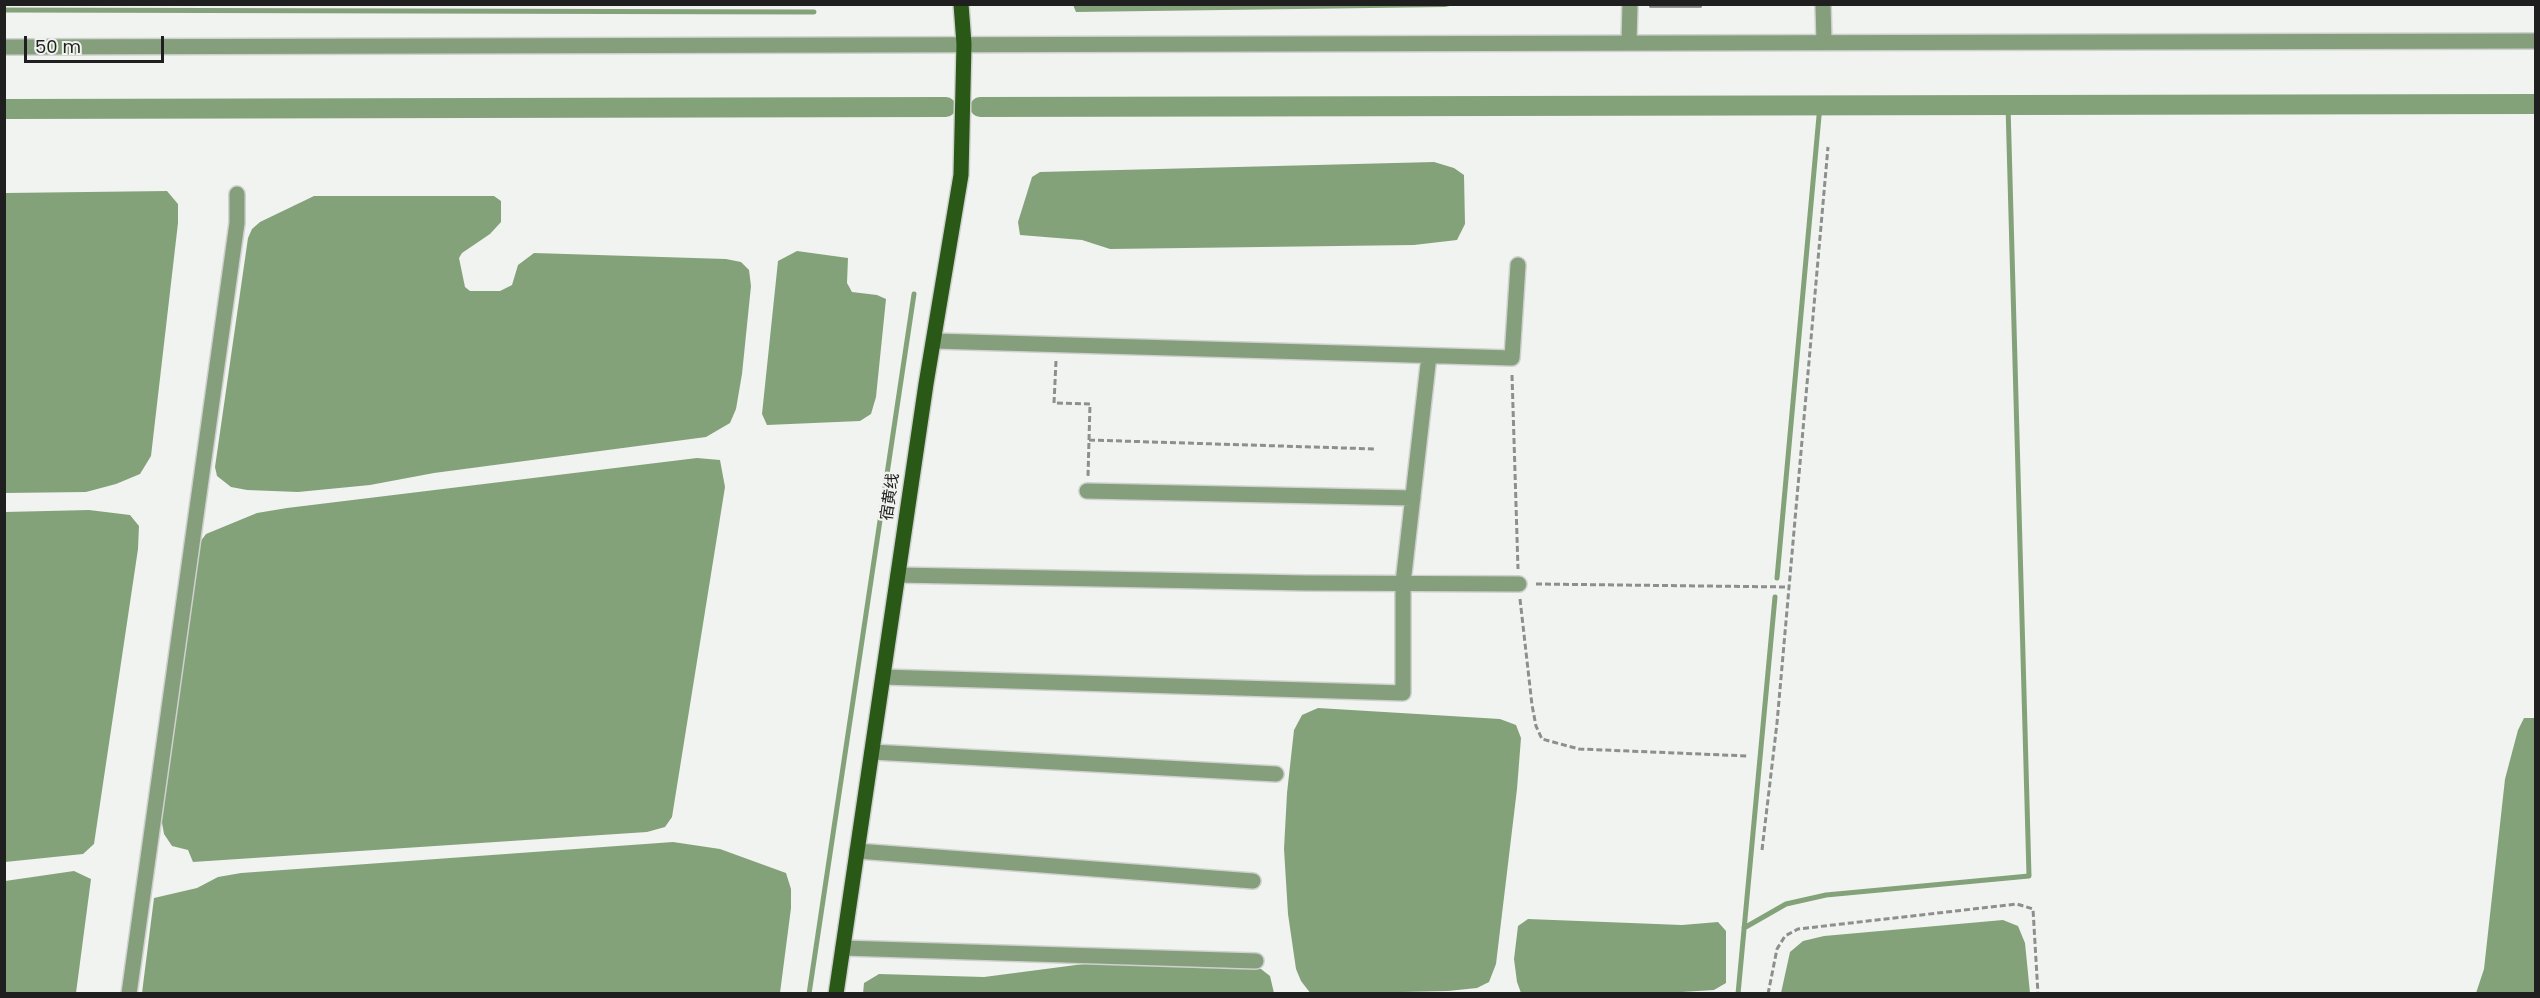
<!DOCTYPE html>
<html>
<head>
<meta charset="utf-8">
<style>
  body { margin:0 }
  #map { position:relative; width:2540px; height:998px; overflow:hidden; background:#f1f3f0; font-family:Poppins,sans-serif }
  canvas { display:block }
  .frame { position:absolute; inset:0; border:6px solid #1e1f1e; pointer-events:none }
  .scale { position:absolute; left:24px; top:36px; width:140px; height:27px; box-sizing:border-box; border:3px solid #1e1f1e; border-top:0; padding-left:8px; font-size:18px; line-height:21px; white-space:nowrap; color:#1e1f1e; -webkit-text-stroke:4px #f1f3f0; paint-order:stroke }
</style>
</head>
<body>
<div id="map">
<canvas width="2540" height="998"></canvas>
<div class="frame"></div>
<div class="scale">50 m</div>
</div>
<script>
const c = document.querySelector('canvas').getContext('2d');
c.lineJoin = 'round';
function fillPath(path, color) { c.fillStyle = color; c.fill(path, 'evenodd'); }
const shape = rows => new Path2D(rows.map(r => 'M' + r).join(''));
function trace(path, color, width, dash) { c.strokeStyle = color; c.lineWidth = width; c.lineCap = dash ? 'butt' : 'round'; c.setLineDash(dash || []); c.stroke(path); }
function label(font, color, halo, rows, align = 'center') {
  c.font = font + ' Poppins,"Noto Sans SC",sans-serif'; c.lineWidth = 4.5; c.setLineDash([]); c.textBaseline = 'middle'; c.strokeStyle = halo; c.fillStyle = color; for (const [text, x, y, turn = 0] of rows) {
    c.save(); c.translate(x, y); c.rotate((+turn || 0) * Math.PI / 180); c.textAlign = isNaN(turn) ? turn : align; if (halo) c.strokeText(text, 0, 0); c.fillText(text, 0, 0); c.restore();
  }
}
fillPath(shape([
  [1073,5,1073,4,1454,5,1445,7,1076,12],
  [1434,162,1454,168,1464,175,1465,224,1457,240,1414,245,1110,249,1082,240,1020,235,1018,222,1032,177,1040,172],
  [167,191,178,204,178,223,151,456,140,474,116,484,86,492,5,493,5,193],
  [314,196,494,196,501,201,501,222,490,234,462,253,459,258,465,287,470,291,500,291,512,285,518,265,534,253,726,259,741,262,749,270,751,286,742,374,736,409,730,423,706,437,434,473,370,485,298,492,247,490,231,487,217,476,215,467,248,238,252,229,260,222],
  [797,251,848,258,847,283,852,292,877,295,886,299,876,397,871,414,860,421,767,425,762,414,778,261],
  [697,458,720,460,725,487,672,817,665,827,647,832,193,862,188,850,172,846,164,834,161,817,197,546,206,534,257,513,287,508],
  [89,510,130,515,139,526,138,549,94,844,83,854,5,862,5,512],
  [1318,708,1500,719,1516,725,1521,738,1517,789,1496,964,1489,982,1477,988,1448,991,1311,994,1301,981,1296,969,1288,914,1284,849,1287,793,1294,730,1302,715],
  [2524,718,2535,718,2535,993,2476,993,2484,969,2505,779,2518,730],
  [673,842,720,849,786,873,791,889,791,908,780,993,142,993,154,898,197,888,218,877,241,873],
  [74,871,91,879,76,993,5,993,5,881],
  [1528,919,1682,925,1718,922,1726,931,1726,983,1714,990,1666,993,1521,993,1517,982,1514,959,1518,926],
  [2003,920,2018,926,2025,943,2030,993,1781,993,1790,952,1803,941,1824,936],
  [1099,962,1244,965,1261,969,1270,976,1274,993,863,994,864,983,879,974,984,977]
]), '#84a27a');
trace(shape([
  [4,10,814,12],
  [1777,578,1820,105],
  [1744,928,1786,904,1826,895,2029,876,2008,105],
  [809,994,914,294],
  [1738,994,1775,597]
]), '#84a27a', 5);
trace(shape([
  [980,107,2536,104],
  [4,109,946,107]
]), '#84a27a', 20);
const building = shape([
  [1650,4,1701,4,1701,7,1650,7,1650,4]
]);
fillPath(building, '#a1c097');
trace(building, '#7c7e7c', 1.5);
const minor = shape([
  [1823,4,1824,42],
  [1629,42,1630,4],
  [4,47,2536,41],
  [934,341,1512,358,1518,265],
  [1087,491,1413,498],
  [898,575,1306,583,1519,584],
  [883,677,1403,693,1403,583,1429,356],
  [872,752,1276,774],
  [857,851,1253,881],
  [843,948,1256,961],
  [129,994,237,223,237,194]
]);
const major = shape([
  [836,994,926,384,961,175,964,44,961,4]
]);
trace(minor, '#cfd1ce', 18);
trace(major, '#cfd1ce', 18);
trace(shape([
  [1056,361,1054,403,1090,404,1088,476],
  [1512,375,1518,569],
  [1089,440,1376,449],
  [1536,584,1787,587],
  [1520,599,1532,705,1536,726,1542,739,1579,749,1748,756],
  [1762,850,1777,723,1828,147],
  [1768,994,1777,949,1785,936,1798,929,2017,904,2033,909,2038,994]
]), '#8d8f8d', 3, [6, 3]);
trace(minor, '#859e7c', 15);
trace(major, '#295817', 15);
label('16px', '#1e1f1e', '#f1f3f0', [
  ["宿黄线",891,497,-82]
]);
</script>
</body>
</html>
